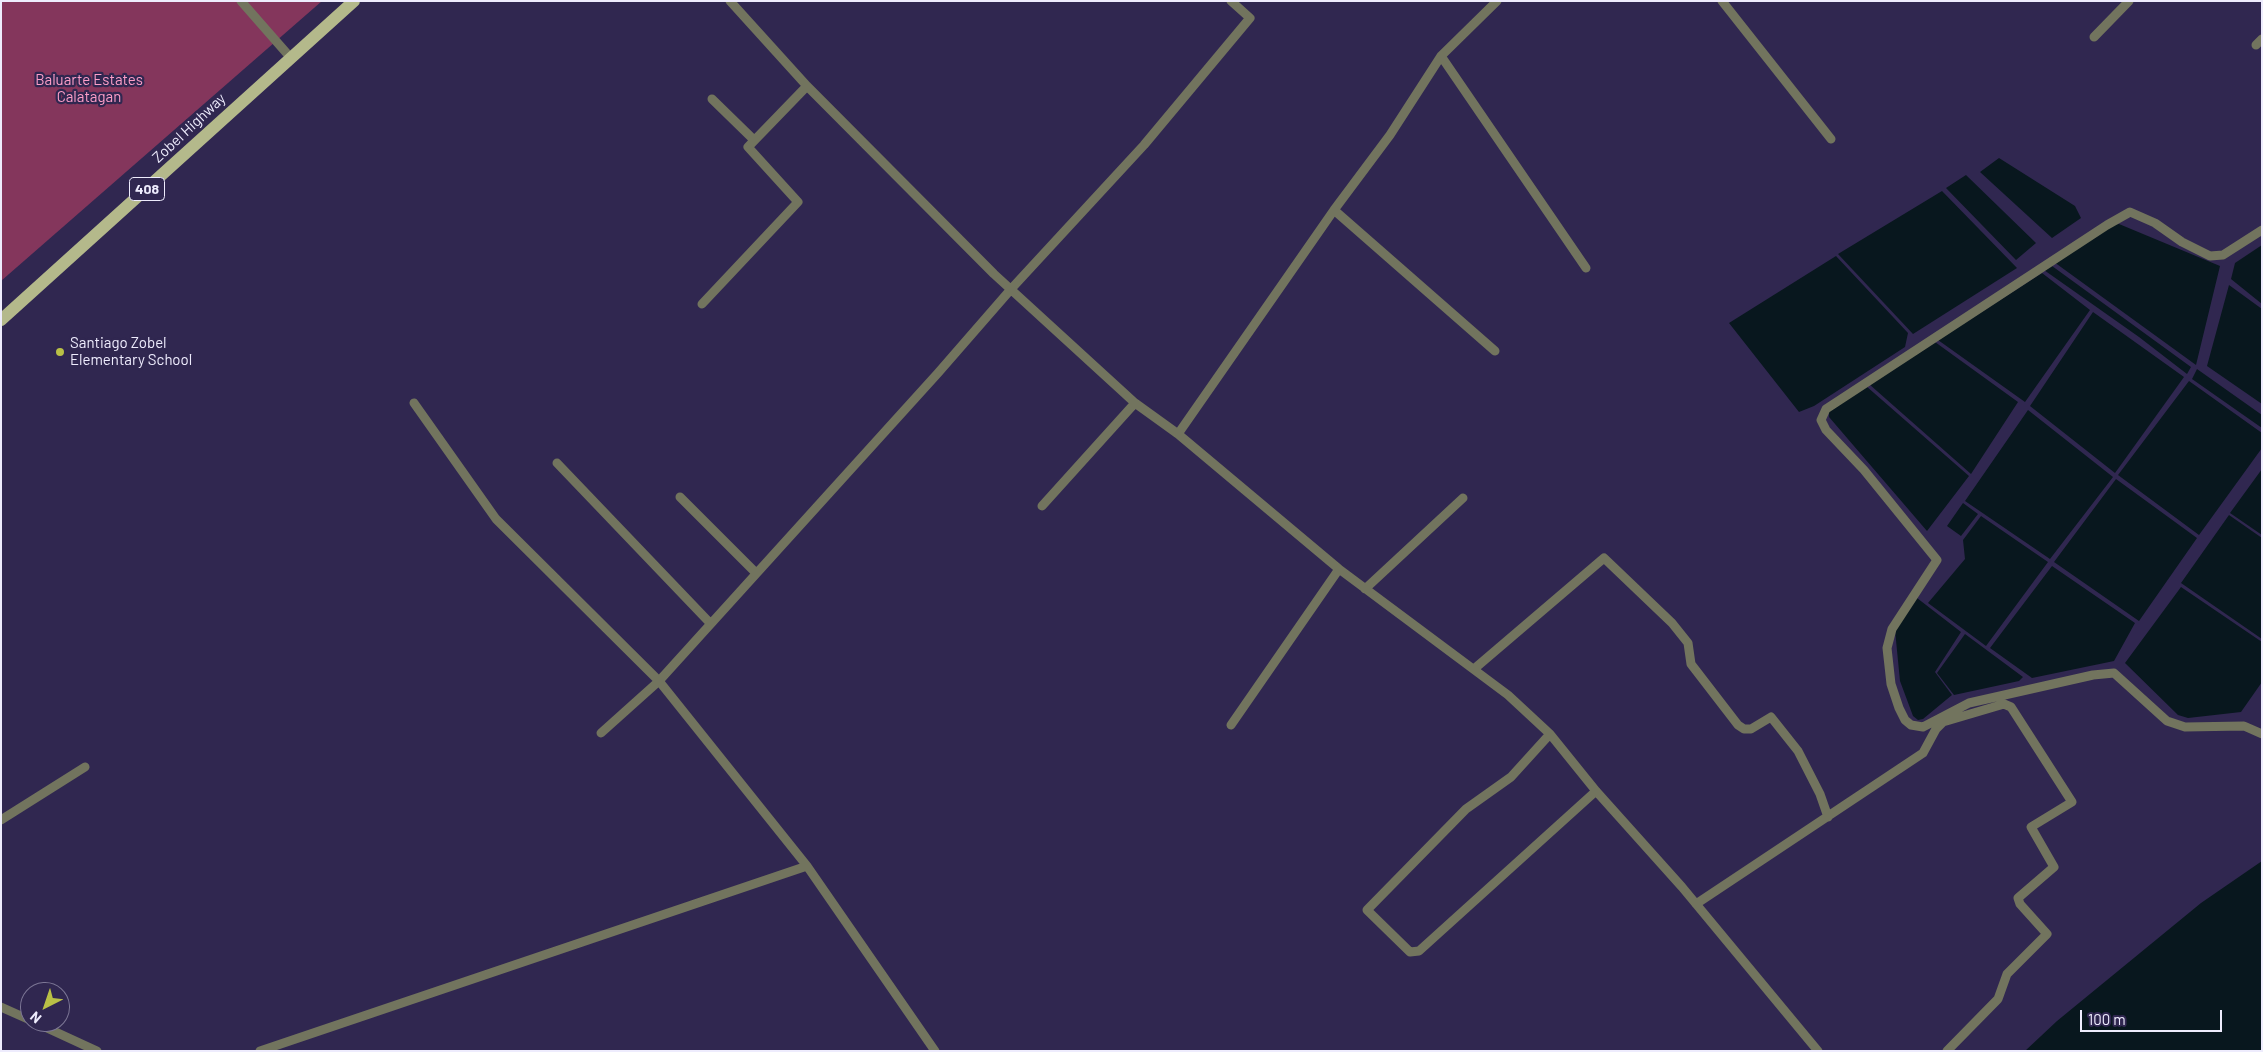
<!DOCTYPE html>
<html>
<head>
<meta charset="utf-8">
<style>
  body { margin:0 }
  #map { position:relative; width:2263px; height:1052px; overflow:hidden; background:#302750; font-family:Barlow,sans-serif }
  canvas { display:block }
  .frame { position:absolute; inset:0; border:2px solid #eeecfd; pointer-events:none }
  .north { position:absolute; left:20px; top:982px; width:50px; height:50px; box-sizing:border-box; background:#302750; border:1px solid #7c7695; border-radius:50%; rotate:221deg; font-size:14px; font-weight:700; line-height:20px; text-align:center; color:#eeecfd }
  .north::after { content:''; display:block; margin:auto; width:18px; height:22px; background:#b9c046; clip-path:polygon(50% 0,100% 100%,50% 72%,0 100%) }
  .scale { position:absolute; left:2080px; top:1010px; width:142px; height:22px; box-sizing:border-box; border:2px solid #eeecfd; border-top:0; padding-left:6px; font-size:15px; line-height:18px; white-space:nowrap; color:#eeecfd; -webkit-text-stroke:4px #302750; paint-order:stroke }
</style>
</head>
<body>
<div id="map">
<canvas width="2263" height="1052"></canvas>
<div class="frame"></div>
<div class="north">N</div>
<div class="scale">100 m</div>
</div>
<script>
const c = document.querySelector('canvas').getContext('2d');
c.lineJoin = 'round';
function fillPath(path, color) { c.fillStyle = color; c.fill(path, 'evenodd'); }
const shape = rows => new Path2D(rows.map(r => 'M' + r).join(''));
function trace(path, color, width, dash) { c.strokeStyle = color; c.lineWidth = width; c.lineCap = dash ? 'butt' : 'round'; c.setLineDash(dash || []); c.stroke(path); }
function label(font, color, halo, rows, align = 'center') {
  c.font = font + ' Barlow,sans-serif'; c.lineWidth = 4.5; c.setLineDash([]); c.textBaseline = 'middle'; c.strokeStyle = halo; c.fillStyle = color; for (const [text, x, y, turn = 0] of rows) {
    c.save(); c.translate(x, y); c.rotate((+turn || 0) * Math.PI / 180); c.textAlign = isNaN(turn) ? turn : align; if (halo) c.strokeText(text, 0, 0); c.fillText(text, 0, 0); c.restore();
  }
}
fillPath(shape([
  [1,1,322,1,1,281]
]), '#84365c');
fillPath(shape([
  [1999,158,2075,206,2081,218,2052,238,1980,172],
  [1966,175,2036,243,2016,260,1946,188],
  [1942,191,2017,268,1913,334,1838,254],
  [2119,224,2220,266,2196,365,2054,262,2109,225],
  [2262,245,2262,304,2231,279,2235,263],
  [1836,256,1908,333,1905,347,1814,406,1799,412,1729,323],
  [2052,266,2191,367,2187,374,2139,337,2044,270],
  [2042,273,2090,310,2025,402,1938,340],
  [2229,285,2262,309,2262,404,2207,366],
  [2093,312,2184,377,2115,473,2030,406],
  [1935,342,2018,402,1971,474,1869,384],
  [2197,369,2262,415,2262,428,2192,379],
  [2189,381,2262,433,2262,448,2199,535,2118,475],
  [1866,386,1969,476,1927,531,1829,417,1829,411],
  [2028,410,2113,477,2050,559,1965,501],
  [2262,469,2262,535,2230,513],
  [2116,479,2197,538,2139,621,2054,562],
  [1963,503,1978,514,1961,536,1947,526],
  [2229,515,2262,538,2262,639,2181,583],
  [1981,516,2048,562,1986,646,1928,603,1965,559,1963,540],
  [2052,566,2135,623,2114,661,2032,678,1990,648],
  [2181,587,2262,642,2262,682,2241,712,2188,718,2178,715,2125,663],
  [1917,598,1961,632,1935,672,1952,695,1923,719,1918,720,1913,716,1900,681,1895,630],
  [1965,634,2023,677,2019,681,1954,695,1937,673],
  [2262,861,2262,1051,2025,1051,2057,1021,2201,903]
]), '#08171e');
trace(shape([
  [241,1,290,57],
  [730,1,807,86,994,274,1135,403,1178,434,1339,569,1508,695,1550,734,1596,791,1682,887,1818,1051],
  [1722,1,1831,139],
  [2094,37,2129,1],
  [2256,45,2262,39],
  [1441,56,1586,268],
  [712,99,754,140],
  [1334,210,1495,351],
  [2262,230,2223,255,2210,256,2182,242,2155,223,2130,212,2107,225,1826,409,1821,420,1826,430,1864,470,1937,560,1892,629,1887,648,1891,684,1899,708,1905,720,1911,725,1923,727,1969,703,2093,675,2114,673,2167,721,2185,727,2244,726,2262,734],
  [702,304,798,202,748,147,807,86],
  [414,403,496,519,659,681,601,733],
  [1178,434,1334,210,1390,135,1441,56,1497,1],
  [557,463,710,623],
  [680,497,755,572],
  [1042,506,1135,403],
  [1365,589,1463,498],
  [1474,669,1604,558,1672,623,1688,643,1691,664,1738,725,1744,729,1751,729,1771,717,1798,751,1820,794,1828,817],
  [1231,725,1339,569],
  [1550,734,1511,777,1466,809,1367,910,1410,952,1419,951,1596,791],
  [1,820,85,767],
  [1696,904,1923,753,1936,729,1943,722,2004,704,2011,707,2072,802,2031,827,2054,867,2018,898,2020,904,2047,934,2007,974,1998,999,1947,1051],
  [1,1007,30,1020],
  [34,1022,97,1051],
  [260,1051,807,866],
  [935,1051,807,866,659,681,938,373,1012,288,1144,145,1250,18,1231,1]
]), '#72745e', 9);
trace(shape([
  [1,320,354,1]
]), '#b4b98b', 12);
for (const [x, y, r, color] of [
  [60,352,5,"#b9c046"]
]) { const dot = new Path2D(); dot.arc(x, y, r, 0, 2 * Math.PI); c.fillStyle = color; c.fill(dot); trace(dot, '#302750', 2); }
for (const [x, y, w] of [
  [147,189,35]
]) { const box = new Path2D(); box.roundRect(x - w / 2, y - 11.5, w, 23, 4); c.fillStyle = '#302750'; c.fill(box); trace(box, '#eeecfd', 1); }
label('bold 14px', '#eeecfd', null, [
  ["408",147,189]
]);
label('15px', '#fe9ec8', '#302750', [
  ["Baluarte Estates",89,80],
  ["Calatagan",89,97]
]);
label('15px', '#eeecfd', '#302750', [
  ["Zobel Highway",189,128,-43]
]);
label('15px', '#eeecfd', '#302750', [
  ["Santiago Zobel",70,343],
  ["Elementary School",70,360]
], 'left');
</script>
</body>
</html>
